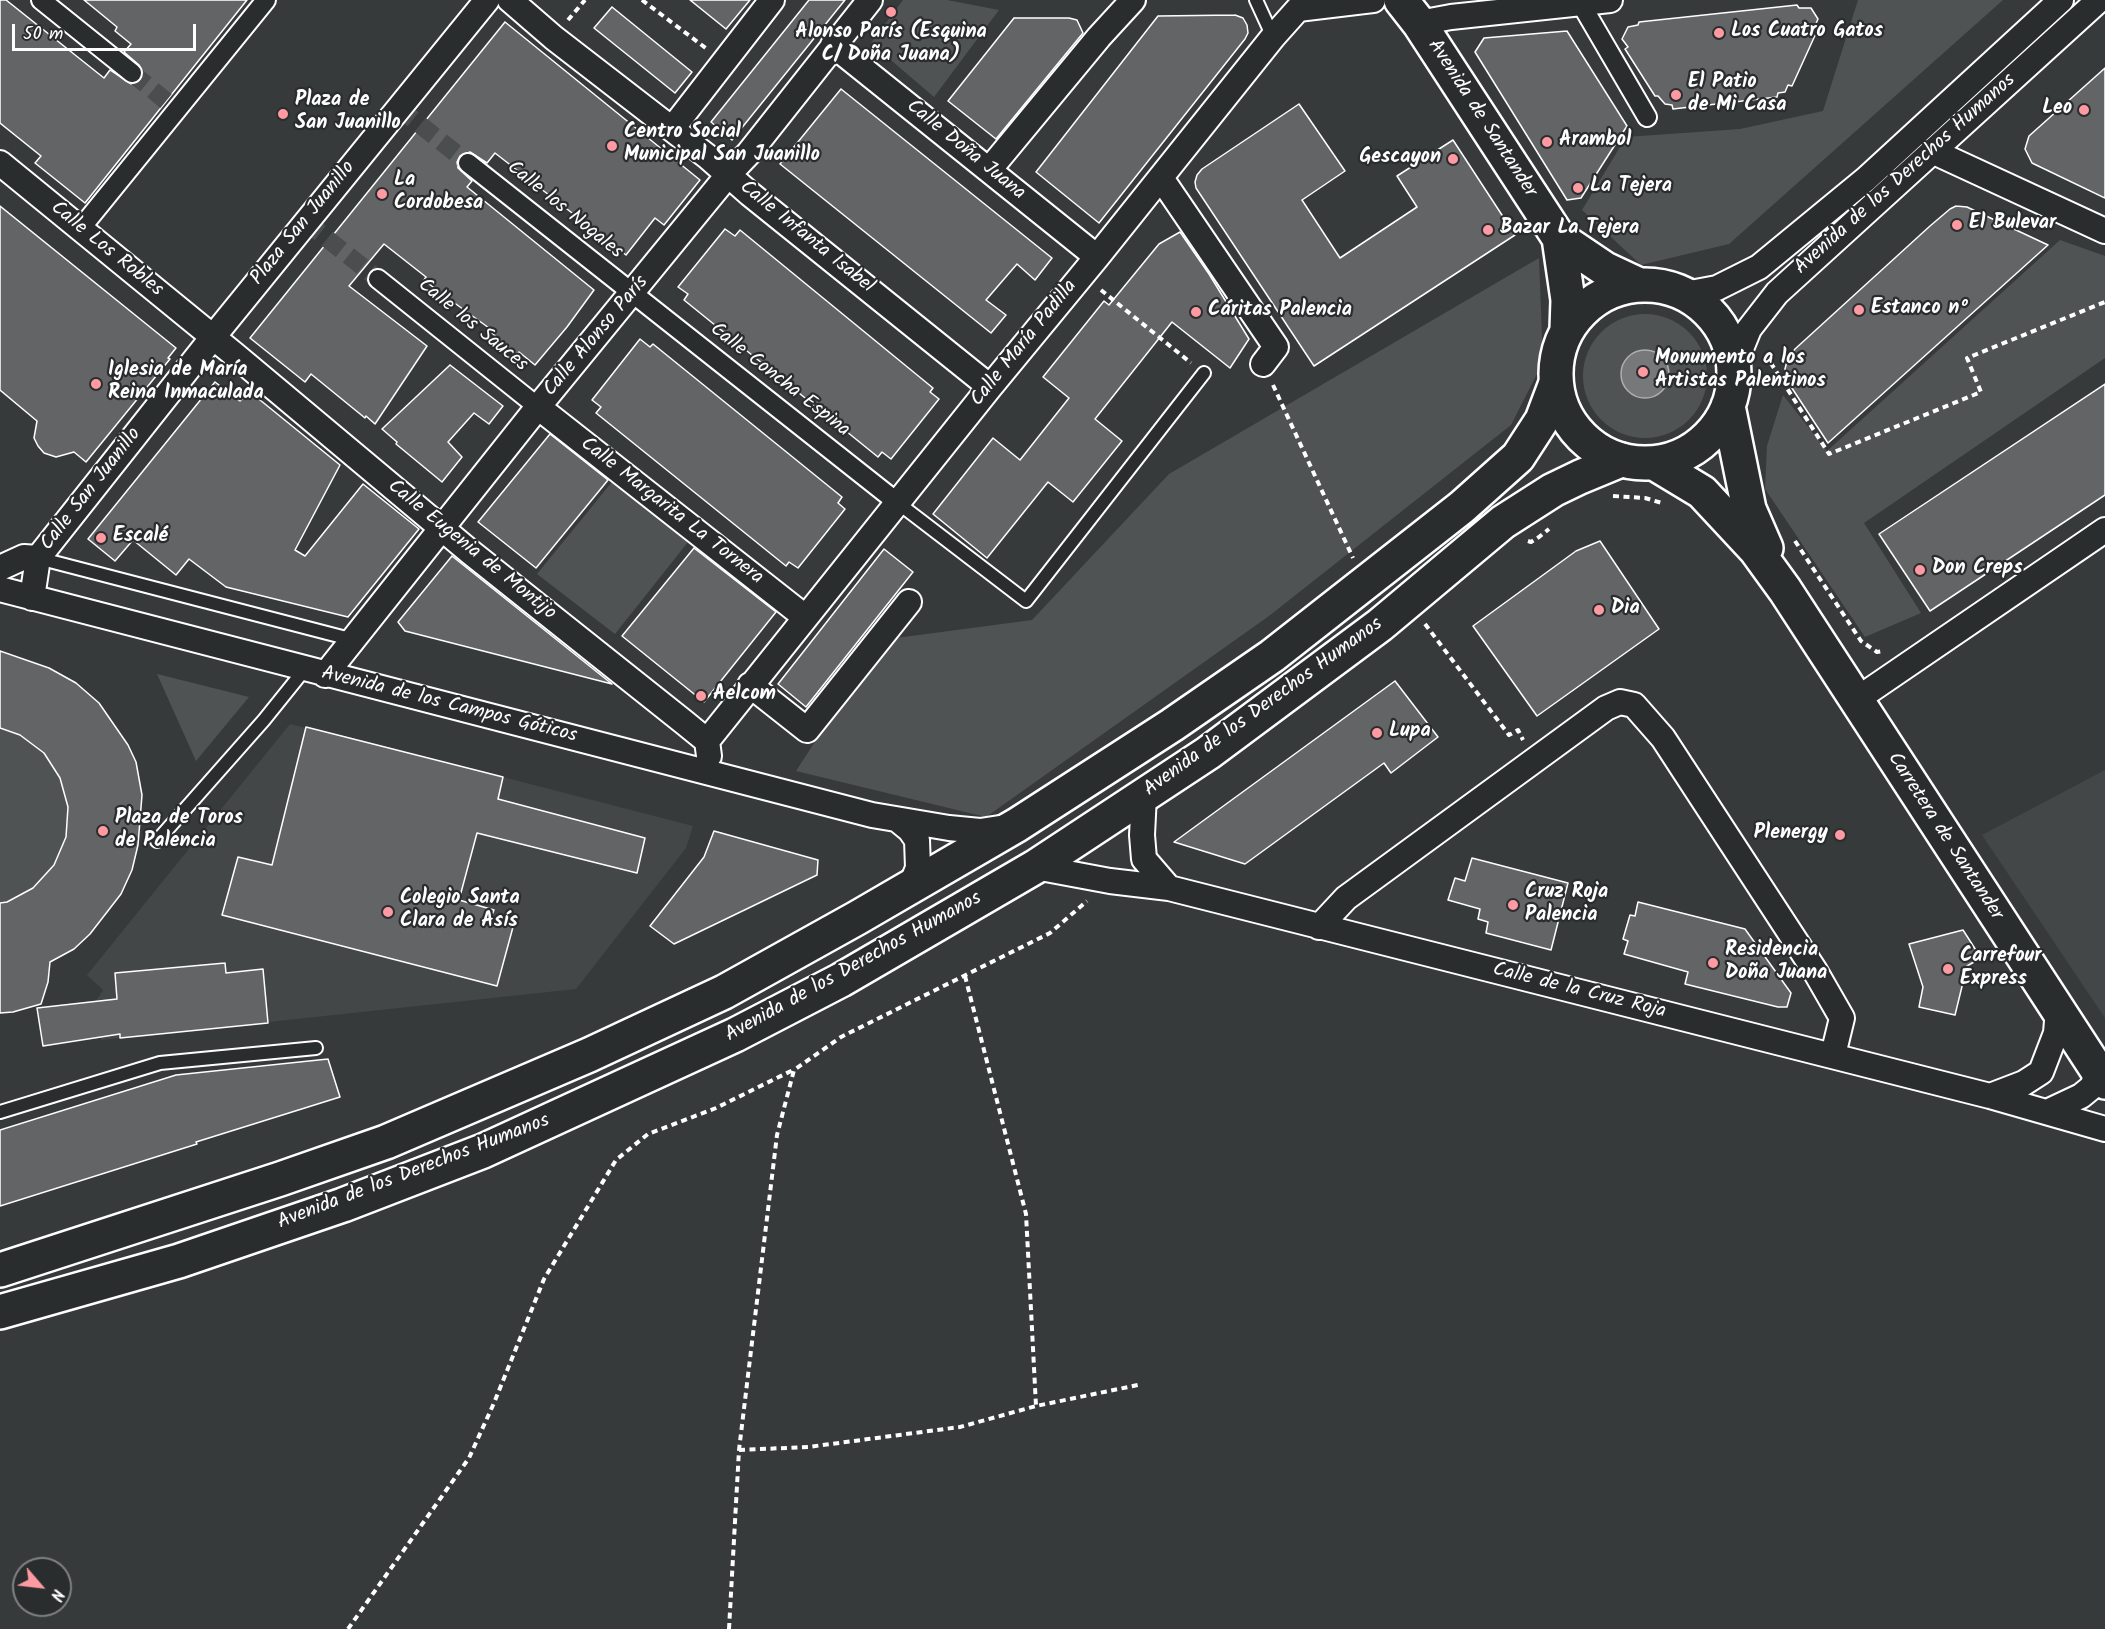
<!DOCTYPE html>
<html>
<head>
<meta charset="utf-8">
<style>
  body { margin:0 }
  #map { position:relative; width:2105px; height:1629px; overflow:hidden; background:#373a3b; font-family:Kalam,sans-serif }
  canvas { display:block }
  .north { position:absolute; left:12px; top:1557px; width:60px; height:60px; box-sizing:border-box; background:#2a2d2e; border:2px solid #7f8182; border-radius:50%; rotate:118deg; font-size:16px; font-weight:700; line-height:24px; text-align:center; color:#fff }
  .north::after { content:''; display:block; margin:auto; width:21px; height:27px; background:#ff9aa2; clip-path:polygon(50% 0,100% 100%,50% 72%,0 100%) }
  .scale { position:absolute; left:12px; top:24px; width:184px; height:27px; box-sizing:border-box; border:3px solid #fff; border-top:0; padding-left:8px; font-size:18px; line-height:21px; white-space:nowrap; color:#fff; -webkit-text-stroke:4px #2a2d2e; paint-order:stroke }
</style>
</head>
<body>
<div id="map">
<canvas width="2105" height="1629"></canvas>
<div class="north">N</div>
<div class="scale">50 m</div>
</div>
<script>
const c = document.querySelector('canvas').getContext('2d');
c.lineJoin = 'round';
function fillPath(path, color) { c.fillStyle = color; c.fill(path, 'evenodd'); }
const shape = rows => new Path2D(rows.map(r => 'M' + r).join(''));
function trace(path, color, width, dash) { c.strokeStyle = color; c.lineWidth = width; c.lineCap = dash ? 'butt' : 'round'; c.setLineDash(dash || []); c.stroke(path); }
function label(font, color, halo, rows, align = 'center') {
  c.font = font + ' Kalam,sans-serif'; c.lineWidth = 4.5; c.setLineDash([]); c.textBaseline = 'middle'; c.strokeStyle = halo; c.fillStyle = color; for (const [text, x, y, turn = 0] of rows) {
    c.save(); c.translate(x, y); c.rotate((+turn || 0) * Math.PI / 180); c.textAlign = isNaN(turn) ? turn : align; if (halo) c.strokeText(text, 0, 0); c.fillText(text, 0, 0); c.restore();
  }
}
fillPath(shape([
  [290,724,503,777,693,826,686,848,576,989,101,1040,94,1004,103,990,87,975],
  [2105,770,2105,1018,1982,835]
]), '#444748');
fillPath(shape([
  [903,0,947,0,999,10,934,97,871,43],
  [1858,0,2003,0,1729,244,1641,265,1582,210,1626,137,1740,129,1823,111],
  [2060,240,2105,256,2105,358,1864,523,1921,613,1865,637,1765,489,1767,446,1783,395,1827,451],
  [1539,258,1543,362,1511,425,1269,616,986,817,796,771,881,640,1032,620,1169,474],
  '1583 376a62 62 0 1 1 124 0a62 62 0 1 1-124 0Z',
  [616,477,688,542,615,634,537,574],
  [157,674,249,697,196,761],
  [0,728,20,735,44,753,60,778,68,807,66,837,54,865,33,888,7,902,0,903]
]), '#505354');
const water = shape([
  '1621 374a24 24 0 1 1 48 0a24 24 0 1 1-48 0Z'
]);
fillPath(water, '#767879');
trace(water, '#adaeaf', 1.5);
const building = shape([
  [0,0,6,0,104,78,110,70,131,84,140,80,143,74,139,65,124,52,131,44,115,31,117,27,84,0,247,0,85,203,35,163,41,156,0,123,0,0],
  [690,0,750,0,726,29,690,0],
  [809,0,845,0,732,140,711,122,809,0],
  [1797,5,1799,8,1811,8,1818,19,1814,28,1817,31,1792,86,1788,85,1785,92,1778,93,1777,97,1673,109,1672,105,1665,104,1658,96,1655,96,1625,49,1628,47,1622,39,1628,27,1638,25,1639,22,1797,5],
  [612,7,692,72,675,93,594,28,612,7],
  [1235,15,1243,18,1247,25,1248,33,1245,39,1099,223,1036,172,1158,16,1235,15],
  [1014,18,1069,18,1077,20,1083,33,996,139,948,101,1014,18],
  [505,22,700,180,664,225,655,218,626,255,495,153,487,163,470,152,460,156,457,162,458,168,472,181,467,187,594,290,567,327,535,365,519,352,517,354,487,329,489,328,438,291,424,280,426,277,384,244,349,286,427,346,375,424,366,416,365,418,311,374,305,382,250,338,505,22],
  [1567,31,1627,126,1581,198,1567,200,1475,52,1484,38,1567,31],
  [2105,68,2105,198,2032,163,2025,149,2029,136,2105,68],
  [841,89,1052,258,1035,280,1017,264,986,300,1006,315,991,333,780,164,841,89],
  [1299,104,1345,171,1302,200,1340,258,1417,207,1397,176,1453,140,1515,235,1314,366,1196,188,1195,182,1197,175,1202,169,1299,104],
  [0,206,176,348,168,358,170,359,86,462,74,452,56,457,44,453,38,446,34,438,37,421,0,390,0,206],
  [1956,206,1967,207,2048,245,1828,443,1786,379,1785,369,1787,361,1795,349,1930,226,1950,209,1956,206],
  [725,229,735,236,740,230,933,388,930,392,939,399,891,459,882,452,878,457,684,300,688,294,678,287,725,229],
  [1180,232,1209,274,1249,339,1230,368,1172,322,1095,419,1122,441,1073,502,1048,482,987,558,933,514,993,438,1020,460,1069,398,1043,377,1104,301,1109,305,1159,244,1180,232],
  [640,339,650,347,653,344,842,497,838,503,845,509,798,568,789,562,786,566,596,413,601,407,592,400,640,339],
  [450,365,503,406,489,424,474,413,448,442,462,457,442,482,396,444,397,442,382,429,450,365],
  [215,382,240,401,249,391,340,465,295,550,305,556,363,484,419,529,348,617,226,587,189,559,176,575,133,540,115,561,88,539,215,382],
  [2105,384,2105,495,1930,611,1879,534,2105,384],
  [550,434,608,480,536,568,478,522,550,434],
  [1600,541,1659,629,1537,716,1473,626,1576,551,1600,541],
  [694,548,776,612,704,702,622,636,694,548],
  [884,549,913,572,806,707,778,684,884,549],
  [452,556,612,684,405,631,398,622,452,556],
  [0,651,49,668,76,683,99,703,128,745,136,762,142,795,138,845,132,870,121,894,90,934,74,949,50,962,48,982,41,1004,13,1012,0,1013,0,903,7,902,33,888,54,865,66,837,68,807,60,778,44,753,20,735,0,728,0,651],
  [1395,681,1438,737,1391,773,1384,763,1245,864,1174,842,1395,681],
  [306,727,503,777,498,799,645,838,637,873,477,833,459,900,494,910,490,920,513,927,497,986,222,915,238,857,272,865,306,727],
  [714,831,818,860,817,875,674,944,650,926,704,857,714,831],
  [1472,858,1568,883,1551,950,1486,933,1488,922,1478,919,1480,909,1448,900,1455,878,1465,881,1472,858],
  [1638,902,1745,929,1791,993,1787,1007,1778,1007,1685,984,1688,972,1624,954,1628,941,1623,939,1630,915,1635,916,1638,902],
  [1963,930,1981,958,1967,966,1955,1015,1919,1007,1923,987,1909,944,1963,930],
  [225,963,226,973,263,969,268,1023,120,1038,120,1034,43,1046,37,1008,117,999,115,973,225,963],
  [328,1059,340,1097,196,1142,197,1144,0,1206,0,1130,176,1075,328,1059]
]);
fillPath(building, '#636465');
trace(building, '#fff', 1.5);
trace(shape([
  [132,73,166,101],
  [399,108,468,163],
  [306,222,378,279]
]), '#4b4e4f', 18, [18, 9]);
const service = shape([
  [1256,0,1273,37],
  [898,503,1026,601,1204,373],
  [38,558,354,640],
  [157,841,264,720,305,669],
  [0,1112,160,1063,316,1048]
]);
const pedestrian = shape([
  [41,0,132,73],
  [1581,4,1647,117],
  [468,163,898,503],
  [81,228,266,0],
  [378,279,538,407]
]);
const minor = shape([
  [510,0,554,38,708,157,750,194,990,387],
  [1419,23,1451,17,1610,0],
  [833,45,1097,257],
  [672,129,772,0],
  [1932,151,2105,231],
  [0,163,235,355,469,551,685,723,707,741,709,756],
  [989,170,1099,37,1133,0],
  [1161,178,1276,347,1263,364],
  [1685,294,1717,288,1759,267,1866,179,2061,0],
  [1734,366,1749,329,1777,293,2099,0],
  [538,407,805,617],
  [0,568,24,557,38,558],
  [0,589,872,815,949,828,980,831,1006,827],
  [32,598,38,558,213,337,487,0],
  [325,675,538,407,728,175,749,153,870,0],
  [750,685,807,730,909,602],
  [1856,700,2105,530],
  [707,741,990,387,1097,257,1273,37,1298,9,1373,0],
  [1144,795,1142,835,1144,859,1169,888],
  [899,821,910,830,917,840,918,868,910,888],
  [1035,867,1110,881,1169,888,1990,1096,2105,1129],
  [1319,927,1346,898,1606,708,1620,702,1634,705,1663,738,1815,971,1842,1018,1833,1055],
  [1990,1096,2024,1083,2041,1072,2056,1033,2058,1009],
  [2047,1112,2081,1096,2092,1087,2098,1072]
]);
const secondary = shape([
  [0,1270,280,1179,386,1142,589,1055,724,992,857,918,1017,825,1172,725,1272,656,1462,507,1518,457,1542,420,1556,383],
  [0,1312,179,1261,343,1205,483,1151,735,1035,841,980,1035,867,1208,753,1380,625,1503,522,1553,490,1580,477,1621,460]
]);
const trunk = shape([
  [1401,0,1419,23,1559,238,1605,269,1637,284],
  [1559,238,1568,300,1567,329],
  '1556 374a89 89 0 1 1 178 0a89 89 0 1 1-178 0Z',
  [1728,406,1749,509,1766,548],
  [1654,463,1702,492,1756,550,1785,590,2105,1082]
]);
trace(service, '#fff', 16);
trace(pedestrian, '#fff', 22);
trace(minor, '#fff', 28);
trace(secondary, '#fff', 38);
trace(trunk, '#fff', 38);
trace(shape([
  [642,0,707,49],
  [568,20,585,0],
  [1101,290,1191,363],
  [1765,354,1829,454,1981,392,1967,358,2105,302],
  [1273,385,1353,558],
  [1613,496,1645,498,1662,503],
  [1528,541,1531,542,1539,537,1549,529],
  [1795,541,1861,641,1877,652,1883,651],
  [1425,624,1509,735,1518,730,1523,740],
  [965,976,1026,1214,1036,1406],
  [739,1450,808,1447,960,1427,1036,1406,1138,1385],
  [348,1629,469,1458,494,1403,544,1279,616,1160,648,1134,716,1108,793,1070],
  [729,1629,739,1450,777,1135,794,1070,841,1037,1050,933,1087,901]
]), '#fff', 4, [6, 4.5]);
trace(service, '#2a2d2e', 12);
trace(pedestrian, '#2a2d2e', 18);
trace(minor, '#2a2d2e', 24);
trace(secondary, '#2a2d2e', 33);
trace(trunk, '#2a2d2e', 33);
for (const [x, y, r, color] of [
  [891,12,6,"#ff9aa2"],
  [1719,33,6,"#ff9aa2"],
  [1676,95,6,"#ff9aa2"],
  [2084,110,6,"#ff9aa2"],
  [283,114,6,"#ff9aa2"],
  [1547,142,6,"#ff9aa2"],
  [612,146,6,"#ff9aa2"],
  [1453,159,6,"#ff9aa2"],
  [1578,188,6,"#ff9aa2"],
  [382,194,6,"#ff9aa2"],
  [1957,225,6,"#ff9aa2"],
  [1488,230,6,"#ff9aa2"],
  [1859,310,6,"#ff9aa2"],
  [1196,312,6,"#ff9aa2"],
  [1643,372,6,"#ff9aa2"],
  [96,384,6,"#ff9aa2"],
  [101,538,6,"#ff9aa2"],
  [1920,570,6,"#ff9aa2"],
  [1599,610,6,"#ff9aa2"],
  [701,696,6,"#ff9aa2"],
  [1377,733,6,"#ff9aa2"],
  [103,831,6,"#ff9aa2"],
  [1840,835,6,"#ff9aa2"],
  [1513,905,6,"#ff9aa2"],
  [388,912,6,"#ff9aa2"],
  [1713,963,6,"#ff9aa2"],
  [1948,969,6,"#ff9aa2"]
]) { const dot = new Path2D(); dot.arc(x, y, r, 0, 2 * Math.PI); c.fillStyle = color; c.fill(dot); trace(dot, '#2a2d2e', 2); }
label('bold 20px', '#fff', '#2a2d2e', [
  ["Los Cuatro Gatos",1731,33],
  ["Alonso París (Esquina",891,34,"center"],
  ["C/ Doña Juana)",891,57,"center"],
  ["El Patio",1688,84],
  ["de Mi Casa",1688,107],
  ["Plaza de",295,102],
  ["San Juanillo",295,125],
  ["Leo",2072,110,"right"],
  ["Centro Social",624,134],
  ["Municipal San Juanillo",624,157],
  ["Arambol",1559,142],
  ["Gescayon",1441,159,"right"],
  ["La",394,182],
  ["Cordobesa",394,205],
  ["La Tejera",1590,188],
  ["El Bulevar",1969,225],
  ["Bazar La Tejera",1500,230],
  ["Estanco nº",1871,310],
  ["Cáritas Palencia",1208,312],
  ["Monumento a los",1655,360],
  ["Artistas Palentinos",1655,383],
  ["Iglesia de María",108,372],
  ["Reina Inmaculada",108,395],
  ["Escalé",113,538],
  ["Don Creps",1932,570],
  ["Dia",1611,610],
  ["Aelcom",713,696],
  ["Lupa",1389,733],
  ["Plaza de Toros",115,820],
  ["de Palencia",115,843],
  ["Plenergy",1828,835,"right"],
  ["Cruz Roja",1525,894],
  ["Palencia",1525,917],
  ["Colegio Santa",400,900],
  ["Clara de Asís",400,923],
  ["Residencia",1725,952],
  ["Doña Juana",1725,975],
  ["Carrefour",1960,958],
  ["Express",1960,981]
], 'left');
label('20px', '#fff', '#2a2d2e', [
  ["Avenida de Santander",1481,119,57],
  ["Calle Doña Juana",965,151,39],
  ["Avenida de los Derechos Humanos",1906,175,-42],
  ["Calle los Nogales",564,211,39],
  ["Plaza San Juanillo",304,224,-51],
  ["Calle Infanta Isabel",806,238,39],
  ["Calle Los Robles",106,250,39],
  ["Calle los Sauces",472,326,39],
  ["Calle Alonso París",597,337,-50],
  ["Calle María Padilla",1025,344,-51],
  ["Calle Concha Espina",779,381,38],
  ["Calle San Juanillo",92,490,-52],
  ["Calle Margarita La Tornera",671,512,38],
  ["Calle Eugenia de Montijo",471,551,39],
  ["Avenida de los Campos Góticos",449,706,14],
  ["Avenida de los Derechos Humanos",1264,708,-36],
  ["Carretera de Santander",1944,837,57],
  ["Avenida de los Derechos Humanos",854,968,-29],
  ["Calle de la Cruz Roja",1579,992,14],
  ["Avenida de los Derechos Humanos",414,1173,-21]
]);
</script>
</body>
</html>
